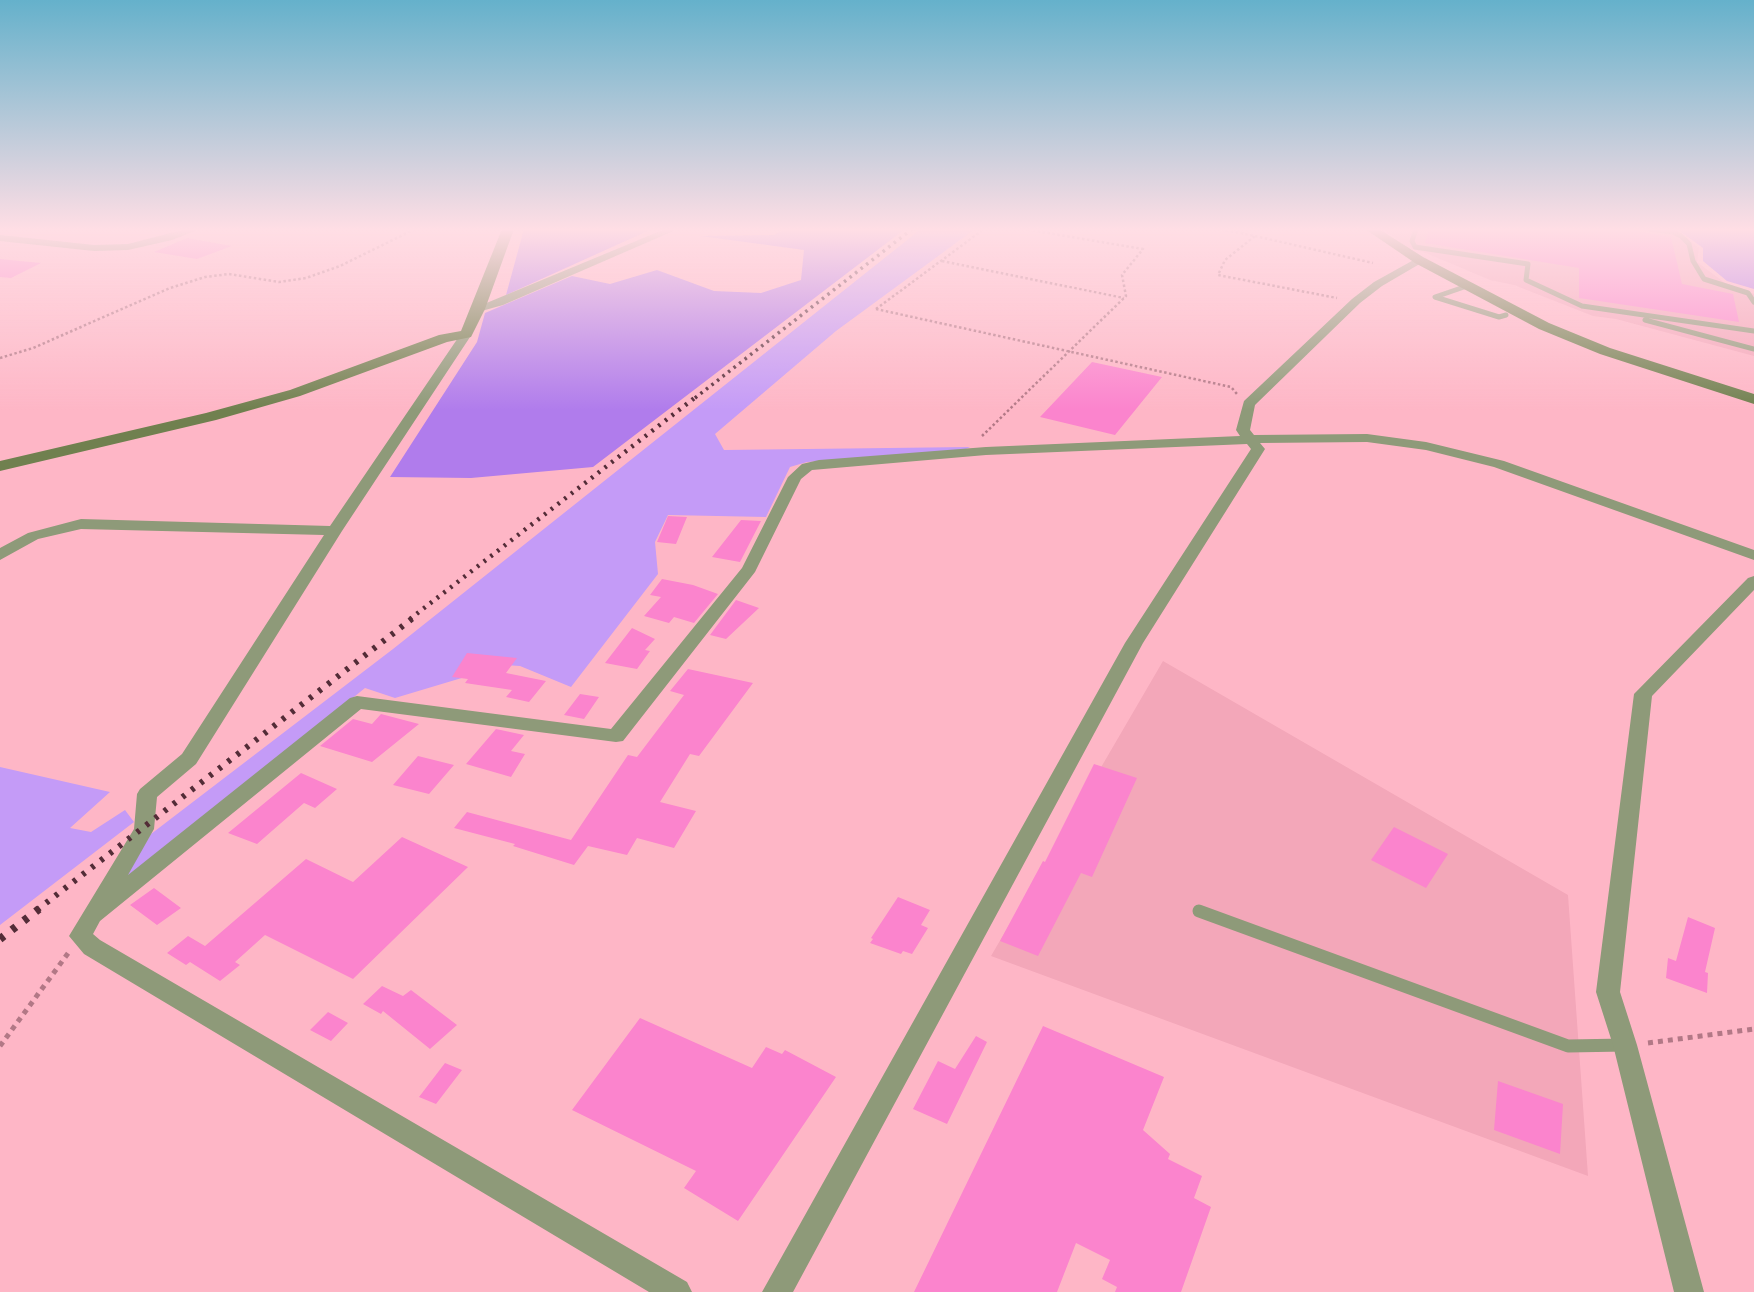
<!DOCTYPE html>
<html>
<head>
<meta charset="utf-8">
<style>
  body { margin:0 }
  canvas { display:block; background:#feb6c6 }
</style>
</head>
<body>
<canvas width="1754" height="1292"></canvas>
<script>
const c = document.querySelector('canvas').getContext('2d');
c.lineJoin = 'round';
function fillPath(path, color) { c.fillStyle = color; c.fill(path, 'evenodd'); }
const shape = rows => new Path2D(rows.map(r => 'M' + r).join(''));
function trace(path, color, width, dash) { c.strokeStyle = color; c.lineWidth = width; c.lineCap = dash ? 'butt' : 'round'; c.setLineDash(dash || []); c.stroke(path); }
fillPath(shape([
  [1383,229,1675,229,1699,248,1697,262,1725,283,1754,294,1754,356,1616,319,1593,316,1514,285,1490,280,1426,253,1408,248],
  [1163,661,1568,895,1588,1176,991,956]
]), '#f3a7b9');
fillPath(shape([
  [921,229,975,229,836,331,715,434,724,450,970,447,962,451,807,462,790,467,766,517,668,515,655,542,658,574,571,687,520,666,505,665,395,698,365,688,119,887,151,834,393,649],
  [0,767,110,792,70,828,91,832,125,810,134,822,0,925]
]), '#c49bf7');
fillPath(shape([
  [524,229,652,229,506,295],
  [778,229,905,229,593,467,471,478,390,477,477,342,485,313,572,276,610,284,657,270,714,291,761,293,801,280,804,250,701,236,774,235,781,231],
  [1677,229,1754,229,1754,289,1727,281,1703,261,1703,248]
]), '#b07cec');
fillPath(shape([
  [1429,229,1624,229,1671,237,1682,284,1733,294,1739,322,1579,298,1579,268,1425,243],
  [187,238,232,246,197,259,154,252],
  [0,259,41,263,11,278,0,277],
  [1092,362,1162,377,1115,435,1040,417],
  [668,516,687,517,676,544,657,542],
  [741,520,761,521,740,562,712,557],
  [662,579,693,585,718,594,694,623,674,617,669,623,644,616,661,597,650,595],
  [736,600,759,608,726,639,710,635],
  [632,628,655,639,645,650,650,651,637,669,605,663],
  [467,653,517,658,506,673,546,681,529,702,506,697,512,690,465,683,468,679,452,677],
  [688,669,753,683,699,756,690,754,660,802,696,811,674,848,637,838,627,855,588,846,574,865,513,846,515,844,454,828,467,812,571,840,628,755,637,757,684,695,670,691],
  [580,694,599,697,584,719,564,715],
  [381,714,419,724,372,762,320,746,353,719,372,724],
  [496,729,524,735,511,751,525,754,511,777,466,764],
  [418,756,454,765,429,794,393,785],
  [1094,764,1137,778,1092,877,1081,873,1038,956,1000,941,1043,861,1045,862],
  [301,773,337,789,315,808,304,803,257,844,228,833],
  [1394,827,1448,854,1426,888,1371,860],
  [402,837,468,867,353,979,265,935,235,962,240,965,220,981,190,962,186,965,167,953,188,936,205,946,306,859,353,882],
  [154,888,181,908,157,925,130,905],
  [898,897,930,910,921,925,928,928,912,954,903,951,901,954,870,943,873,939,871,938],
  [1688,917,1715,928,1705,972,1708,973,1707,993,1666,978,1668,958,1676,961],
  [382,986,403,996,411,990,457,1025,430,1049,383,1011,381,1014,363,1004],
  [328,1012,348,1023,331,1041,310,1030],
  [640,1018,752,1068,766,1047,782,1054,785,1050,836,1077,738,1221,684,1188,696,1171,572,1110],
  [1043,1026,1164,1077,1143,1130,1170,1154,1168,1159,1202,1176,1194,1198,1211,1207,1181,1292,1115,1292,1117,1287,1102,1279,1110,1260,1076,1243,1057,1292,914,1292],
  [976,1036,987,1042,947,1124,913,1109,938,1061,955,1069],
  [445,1063,462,1070,436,1104,419,1097],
  [1498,1081,1563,1104,1560,1154,1494,1130]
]), '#fb84cd');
trace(shape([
  [1221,229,1255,236,1225,260,1218,275,1337,298],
  [1255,236,1373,263],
  [942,261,1124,298],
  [876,309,1231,387,1237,394],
  [876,309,984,229],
  [0,358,33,348,170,288,205,277,229,274,279,282,306,278,340,266,415,229],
  [982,436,1126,296,1122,275,1143,249,1024,229]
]), '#b27886', 2.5, [2.5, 2.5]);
trace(shape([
  [1648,1043,1754,1029],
  [0,1046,69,952]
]), '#b27886', 5, [5, 5]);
trace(shape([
  [1416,229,1412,241,1415,247,1528,264,1526,280,1582,306,1754,331],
  [1650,229,1673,232,1681,236,1689,244,1693,261,1704,279,1748,293,1754,302],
  [1467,286,1435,297,1499,317,1506,315],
  [1645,320,1754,349]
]), '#8e9a79', 5);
trace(shape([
  [1199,911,1568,1046,1625,1045]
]), '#8e9a79', 13);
fillPath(shape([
  [186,229,200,229,172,240,128,250,94,251,0,241,0,235,94,245,128,244,186,229],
  [665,229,678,229,503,305,478,312,472,309,665,229],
  [1419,257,1423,258,1423,262,1382,286,1360,303,1255,405,1250,430,1254,435,1367,434,1426,442,1504,461,1754,550,1754,560,1494,467,1426,450,1367,442,1260,443,1265,449,1143,643,793,1292,762,1292,1125,643,1251,449,1247,444,986,455,812,470,801,479,755,572,623,741,616,742,361,709,100,921,93,934,100,940,687,1282,692,1292,649,1292,84,954,69,936,134,829,137,794,140,789,182,754,324,535,81,529,38,539,0,560,0,548,28,533,81,519,330,526,462,332,472,334,342,531,196,764,157,797,154,829,128,875,350,698,357,696,611,729,742,568,788,477,802,464,819,460,986,447,1240,436,1236,430,1244,401,1352,299,1374,282,1419,257],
  [1754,576,1754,590,1652,696,1620,992,1637,1045,1704,1292,1674,1292,1613,1045,1596,992,1634,694,1748,578,1754,576]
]), '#8e9a79');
fillPath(shape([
  [502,229,514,229,485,309,471,337,447,342,300,396,216,420,0,471,0,461,206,413,290,390,439,335,461,331,502,229],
  [1365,229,1379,229,1423,257,1549,323,1610,348,1754,394,1754,404,1600,354,1539,329,1415,263,1365,229]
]), '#70804f');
trace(shape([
  [695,398,912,229]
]), '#532c37', 3.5, [2.5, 4.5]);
trace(shape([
  [410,619,697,396]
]), '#532c37', 4.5, [2.5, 6]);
trace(shape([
  [37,910,413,618]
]), '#532c37', 6, [3.5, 8]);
trace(shape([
  [0,939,39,909]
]), '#532c37', 8, [5, 10]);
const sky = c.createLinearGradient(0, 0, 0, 410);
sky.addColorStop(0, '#65b1cb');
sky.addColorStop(0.56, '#ffdee5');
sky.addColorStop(1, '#ffdee500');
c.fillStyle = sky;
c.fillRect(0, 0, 1754, 410);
</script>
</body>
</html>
